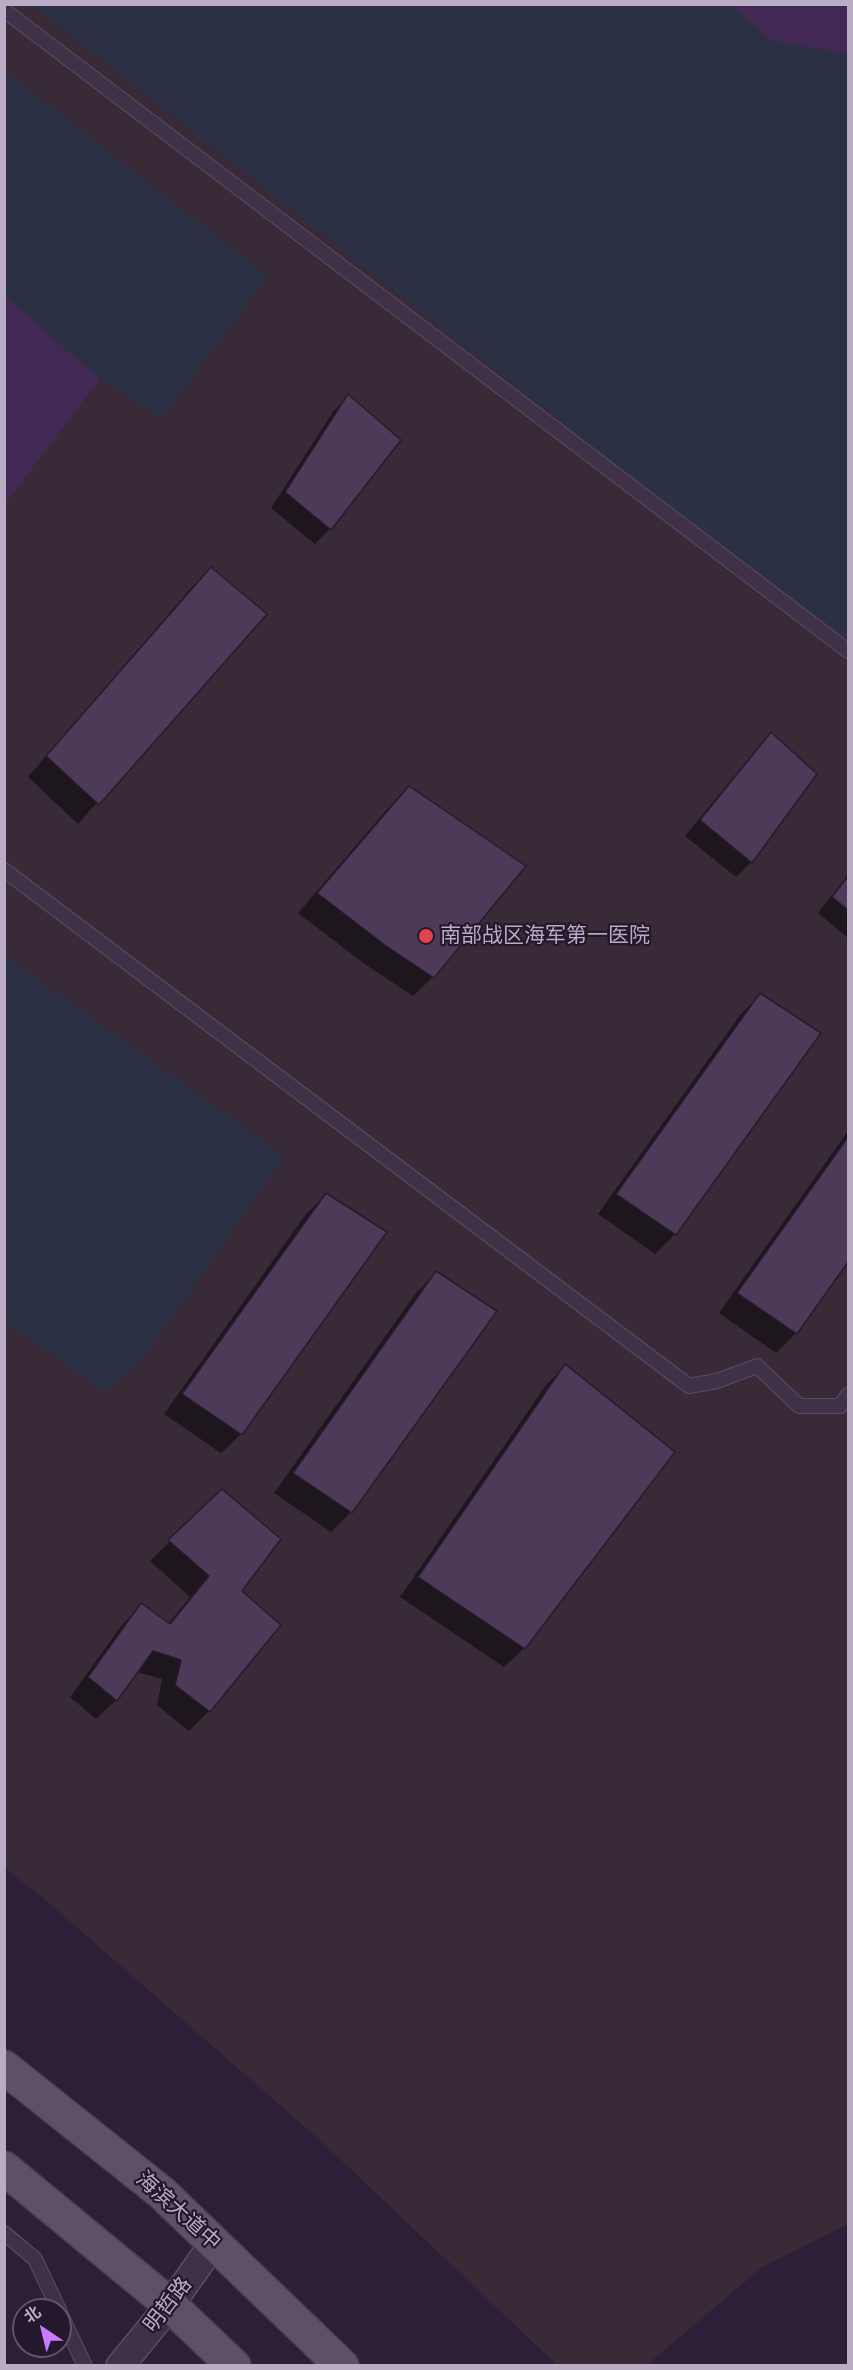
<!DOCTYPE html>
<html>
<head>
<meta charset="utf-8">
<style>
  body { margin:0 }
  #map { position:relative; width:853px; height:2370px; overflow:hidden; background:#2d1f37; font-family:Figtree,"Noto Sans SC",sans-serif }
  canvas { display:block }
  .frame { position:absolute; inset:0; border:6px solid #bbacc5; pointer-events:none }
  .north { position:absolute; left:12px; top:2298px; width:60px; height:60px; box-sizing:border-box; background:#24182c; border:2px solid #605369; border-radius:50%; rotate:325deg; font-size:16px; font-weight:700; line-height:24px; text-align:center; color:#bbacc5 }
  .north::after { content:''; display:block; margin:auto; width:21px; height:27px; background:#ca7afc; clip-path:polygon(50% 0,100% 100%,50% 72%,0 100%) }
</style>
</head>
<body>
<div id="map">
<canvas width="853" height="2370"></canvas>
<div class="frame"></div>
<div class="north">北</div>
</div>
<script>
const c = document.querySelector('canvas').getContext('2d');
c.lineJoin = 'round';
function fillPath(path, color) { c.fillStyle = color; c.fill(path, 'evenodd'); }
const shape = rows => new Path2D(rows.map(r => 'M' + r).join(''));
function trace(path, color, width, dash) { c.strokeStyle = color; c.lineWidth = width; c.lineCap = dash ? 'butt' : 'round'; c.setLineDash(dash || []); c.stroke(path); }
function label(font, color, halo, rows, align = 'center') {
  c.font = font + ' Figtree,"Noto Sans SC",sans-serif'; c.lineWidth = 4.5; c.setLineDash([]); c.textBaseline = 'middle'; c.strokeStyle = halo; c.fillStyle = color; for (const [text, x, y, turn = 0] of rows) {
    c.save(); c.translate(x, y); c.rotate((+turn || 0) * Math.PI / 180); c.textAlign = isNaN(turn) ? turn : align; if (halo) c.strokeText(text, 0, 0); c.fillText(text, 0, 0); c.restore();
  }
}
fillPath(shape([
  [4,5,848,5,848,2228,846,2225,761,2268,647,2365,557,2365,322,2142,50,1904,5,1868]
]), '#392a37');
fillPath(shape([
  [32,5,848,5,848,649],
  [4,70,268,276,162,418,100,379,5,296],
  [4,955,285,1156,142,1360,105,1392,5,1322]
]), '#2c3045');
fillPath(shape([
  [733,5,848,5,848,54,770,40],
  [5,296,100,379,5,504]
]), '#422955');
fillPath(shape([
  [348,396,330,529,315,544,271,508,333,412],
  [211,569,265,614,78,824,28,777,191,588],
  [771,735,751,862,736,877,685,836,756,750],
  [409,788,433,977,413,996,366,965,298,913,389,807],
  [848,875,848,938,818,913],
  [760,995,818,1034,675,1234,655,1254,598,1214,740,1015],
  [848,1131,848,1259,796,1333,776,1353,719,1313],
  [326,1195,241,1434,221,1453,164,1414,306,1214],
  [436,1273,494,1311,351,1512,331,1532,274,1493,416,1293],
  [565,1366,524,1648,504,1667,400,1597,546,1385],
  [222,1491,240,1591,278,1625,209,1711,189,1731,157,1705,162,1679,137,1672,116,1700,96,1719,70,1697,122,1625,141,1605,168,1624,190,1597,150,1561]
]), '#0007');
const building = shape([
  [348,394,401,440,331,530,285,492,348,394],
  [211,567,267,614,99,805,46,756,211,567],
  [771,732,817,774,752,863,700,820,771,732],
  [409,786,526,866,434,978,386,946,317,893,409,786],
  [848,876,848,910,832,897,848,876],
  [760,993,821,1033,676,1235,616,1194,760,993],
  [848,1137,848,1262,797,1334,737,1293,848,1137],
  [326,1193,387,1232,242,1435,182,1394,326,1193],
  [436,1271,497,1311,352,1513,293,1473,436,1271],
  [565,1364,675,1452,525,1649,418,1577,565,1364],
  [222,1489,281,1539,242,1591,281,1625,210,1712,175,1685,181,1660,153,1651,117,1701,88,1677,141,1603,170,1624,209,1576,168,1540,222,1489]
]);
fillPath(building, '#4c3a58');
trace(building, '#261a2e', 1.5);
const service = shape([
  [4,10,848,651],
  [4,870,689,1386,717,1381,757,1366,799,1406,840,1406,848,1395],
  [4,2233,35,2259,59,2310],
  [60,2313,85,2366]
]);
const minor = shape([
  [120,2366,170,2305,214,2243]
]);
const primary = shape([
  [4,2067,162,2193,342,2366],
  [4,2168,170,2305,234,2366]
]);
trace(service, '#5a4d63', 16);
trace(minor, '#5a4d63', 30);
trace(primary, '#483c51', 36);
trace(service, '#3f3248', 14);
trace(minor, '#3f3248', 27);
trace(primary, '#5e5068', 33);
for (const [x, y, r, color] of [
  [426,936,8,"#e0444e"]
]) { const dot = new Path2D(); dot.arc(x, y, r, 0, 2 * Math.PI); c.fillStyle = color; c.fill(dot); trace(dot, '#24182c', 2); }
label('21px', '#bbacc5', '#24182c', [
  ["南部战区海军第一医院",440,936]
], 'left');
label('21px', '#bbacc5', '#24182c', [
  ["海滨大道中",178,2211,42],
  ["明哲路",168,2305,-52]
]);
</script>
</body>
</html>
